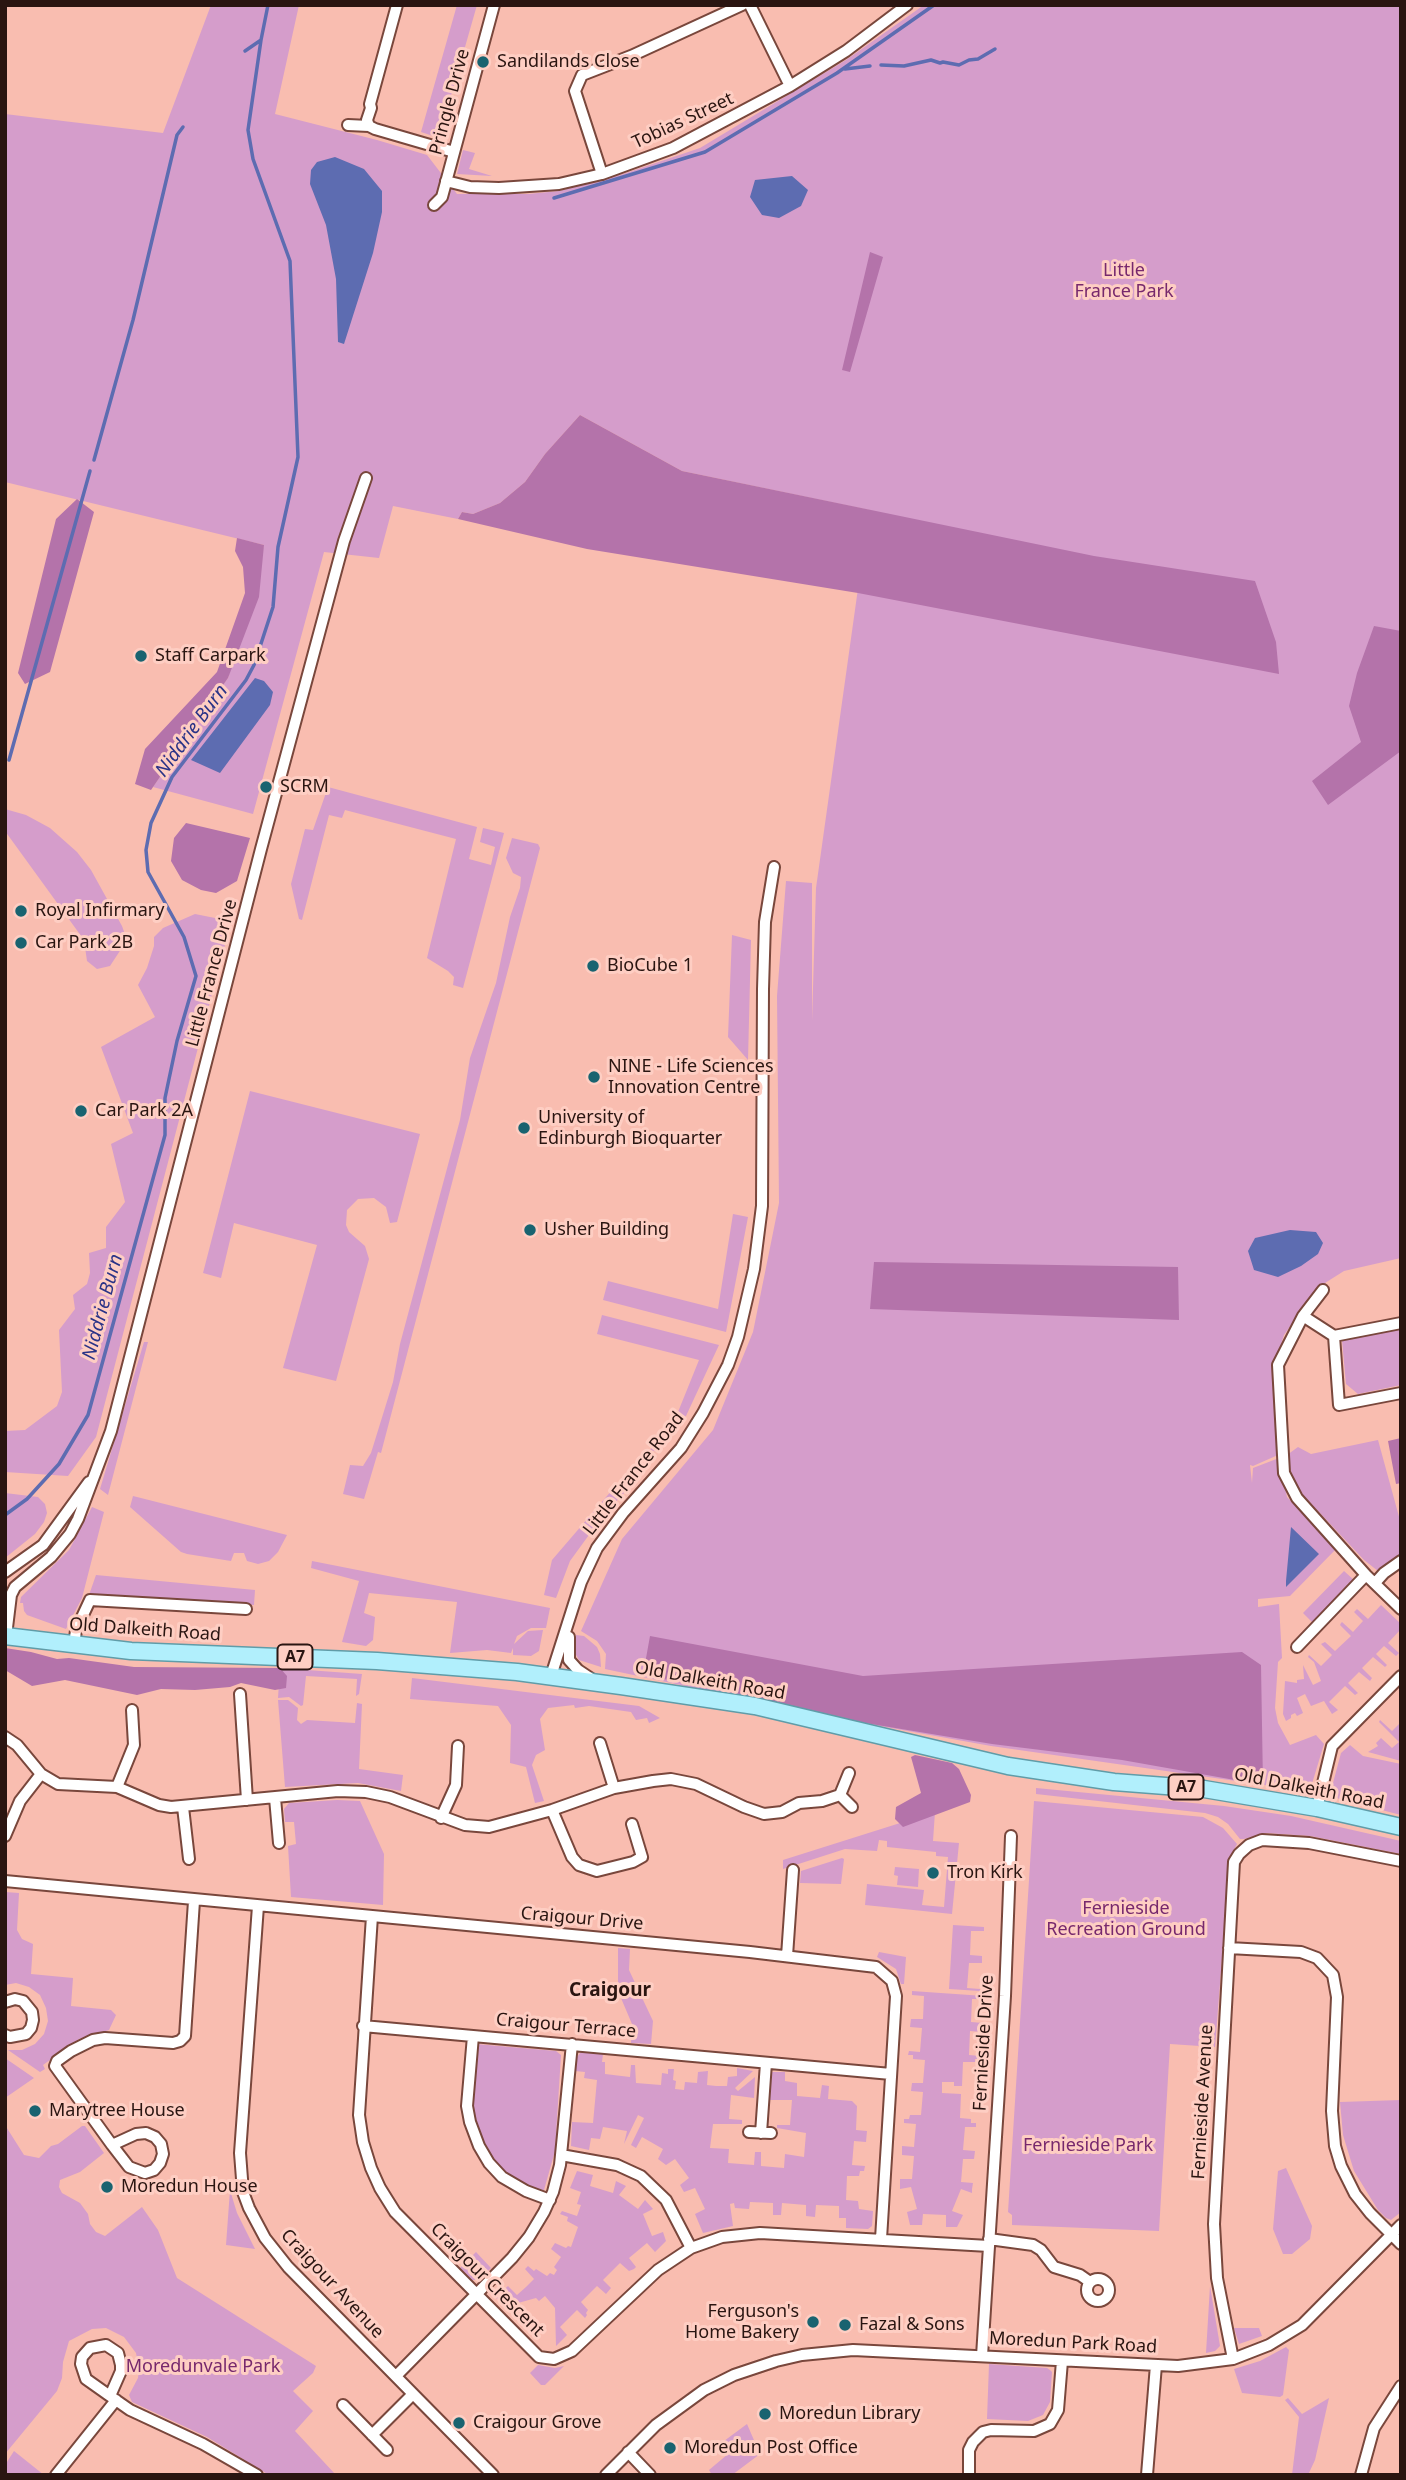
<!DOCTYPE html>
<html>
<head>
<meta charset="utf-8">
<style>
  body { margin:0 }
  #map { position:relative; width:1406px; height:2480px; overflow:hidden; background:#f9bdb0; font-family:"Noto Sans",sans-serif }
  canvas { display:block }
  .frame { position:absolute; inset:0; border:7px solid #2a1511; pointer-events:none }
</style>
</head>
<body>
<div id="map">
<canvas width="1406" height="2480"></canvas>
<div class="frame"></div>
</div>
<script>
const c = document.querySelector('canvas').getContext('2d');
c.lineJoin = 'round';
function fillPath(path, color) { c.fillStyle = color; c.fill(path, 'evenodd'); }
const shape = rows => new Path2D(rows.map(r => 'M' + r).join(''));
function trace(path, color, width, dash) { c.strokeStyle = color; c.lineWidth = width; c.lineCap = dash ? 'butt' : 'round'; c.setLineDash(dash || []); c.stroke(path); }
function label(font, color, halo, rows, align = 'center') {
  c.font = font + ' "Noto Sans",sans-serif'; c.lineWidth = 6; c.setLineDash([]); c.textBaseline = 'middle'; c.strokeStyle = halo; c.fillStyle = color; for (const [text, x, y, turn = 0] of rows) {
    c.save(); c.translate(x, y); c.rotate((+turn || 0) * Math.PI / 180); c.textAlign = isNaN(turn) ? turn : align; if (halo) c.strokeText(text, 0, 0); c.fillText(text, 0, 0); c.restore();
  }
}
fillPath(shape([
  [211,5,299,5,275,114,377,140,427,155,457,194,528,194,559,191,623,174,700,148,846,60,924,5,1401,5,1401,1258,1344,1271,1317,1288,1284,1335,1275,1364,1278,1455,1253,1466,1250,1465,1252,1483,1253,1468,1279,1458,1287,1497,1337,1548,1290,1596,1258,1599,1258,1607,1279,1604,1282,1658,1278,1662,1275,1708,1278,1723,1290,1745,1316,1735,1324,1744,1311,1787,1303,1791,1292,1789,991,1746,847,1720,605,1669,606,1654,597,1641,581,1631,622,1539,713,1430,753,1332,779,1203,777,996,786,881,812,883,812,1021,816,888,869,510,682,471,580,415,545,454,525,482,500,503,473,514,462,512,458,519,393,506,379,558,324,552,253,814,153,787,228,678,264,545,5,482,5,114,163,133],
  [457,5,477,5,439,138,421,132],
  [463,150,475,153,469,169,492,176,457,174],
  [328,787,477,827,469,859,491,865,495,847,480,842,483,828,504,833,463,988,453,985,454,977,448,971,427,958,456,839,345,810,342,818,329,815,302,920,299,919,291,884,305,829,313,830],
  [5,809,26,815,50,828,77,852,91,870,122,926,127,940,110,966,97,969,87,961,84,940,5,831],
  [512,838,538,844,540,848,381,1453,378,1452,364,1499,343,1494,350,1465,363,1466,371,1453,393,1382,400,1344,460,1120,470,1058,496,983,510,917,520,888,521,877,513,873,506,858],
  [195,914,215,918,223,926,227,937,96,1437,68,1476,5,1472,5,1431,25,1430,57,1406,62,1392,59,1330,75,1309,73,1295,87,1284,90,1273,89,1253,106,1248,106,1227,125,1202,111,1144,133,1133,101,1047,155,1017,138,985,147,968,154,946,154,937,163,928],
  [732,935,751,940,748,1060,728,1037],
  [250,1091,420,1134,397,1222,390,1223,386,1207,374,1198,358,1199,347,1210,346,1225,349,1232,365,1246,369,1259,336,1381,283,1368,317,1245,234,1223,221,1278,203,1273],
  [733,1214,748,1217,726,1332,603,1300,608,1281,718,1309],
  [602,1315,719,1345,686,1416,658,1452,650,1450,678,1412,699,1360,597,1334],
  [1401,1328,1401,1385,1358,1394,1346,1384,1342,1340],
  [144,1342,148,1342,108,1495,100,1489],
  [1378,1440,1401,1524,1401,1556,1378,1571,1364,1560,1303,1495,1294,1484,1287,1455,1298,1447,1311,1454],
  [625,1475,636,1480,602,1517,570,1561,556,1598,544,1595,552,1560],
  [5,1493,38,1497,45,1504,47,1513,44,1522,35,1534,5,1558],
  [133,1496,287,1535,278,1552,269,1561,258,1564,247,1561,244,1553,234,1553,231,1561,187,1554,181,1552,130,1507],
  [92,1507,104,1512,82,1598,66,1629,27,1615,24,1611,23,1603,20,1603,21,1597,69,1550],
  [312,1561,550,1608,546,1628,531,1628,517,1636,514,1644,528,1631,543,1630,539,1651,531,1656,513,1655,513,1648,511,1653,487,1650,450,1653,457,1602,369,1593,364,1613,375,1617,373,1640,366,1646,342,1642,359,1581,311,1568],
  [1344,1571,1354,1580,1312,1622,1303,1613],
  [96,1575,255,1590,254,1605,89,1595],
  [1381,1605,1401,1624,1401,1629,1388,1643,1399,1653,1396,1656,1384,1646,1376,1654,1387,1665,1385,1667,1373,1657,1362,1668,1372,1678,1370,1681,1359,1672,1348,1683,1358,1693,1355,1695,1345,1686,1329,1702,1338,1710,1332,1714,1324,1701,1311,1706,1305,1694,1297,1698,1303,1713,1297,1716,1295,1713,1291,1715,1291,1718,1286,1721,1283,1714,1285,1681,1297,1683,1297,1680,1304,1679,1303,1665,1313,1685,1321,1681,1314,1662,1308,1657,1309,1655,1321,1666,1332,1655,1321,1644,1325,1642,1335,1651,1351,1636,1340,1625,1341,1623,1342,1622,1353,1632,1363,1621,1354,1612,1357,1609,1368,1619],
  [576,1635,584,1636,597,1647,600,1654,601,1667,579,1660,575,1653],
  [280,1668,362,1674,359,1694,356,1696,357,1679,306,1676,303,1705,301,1706,289,1697,278,1698],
  [412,1678,639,1706,660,1718,649,1723,647,1718,636,1720,631,1712,589,1706,575,1708,574,1705,548,1708,540,1719,545,1750,536,1755,532,1765,544,1801,535,1803,526,1767,510,1763,511,1725,498,1706,410,1699],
  [278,1700,288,1700,298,1708,297,1720,301,1724,307,1720,355,1723,357,1703,362,1704,359,1769,403,1775,401,1791,358,1783,285,1787],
  [1380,1720,1392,1731,1401,1722,1401,1761,1368,1752,1378,1746,1376,1743,1381,1738,1392,1748,1399,1742,1379,1722],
  [1350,1745,1363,1756,1401,1764,1401,1815,1339,1799,1335,1796,1333,1783,1341,1753],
  [1036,1788,1224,1806,1291,1816,1401,1841,1401,1854,1310,1836,1266,1833,1244,1839,1240,1839,1228,1824,1218,1817,1205,1813,1036,1794],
  [337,1800,360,1801,384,1854,383,1905,291,1897,288,1846,296,1844,294,1822,285,1822,284,1809,289,1803],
  [1034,1801,1203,1817,1223,1828,1237,1844,1230,1857,1215,2047,1170,2044,1159,2231,1012,2225,1012,2215,1008,2212],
  [935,1812,933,1841,959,1843,952,1914,865,1905,867,1884,924,1890,922,1905,944,1907,948,1857,936,1856,936,1852,887,1847,887,1841,879,1840,877,1851,845,1849,783,1869,783,1860],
  [842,1858,844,1859,841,1884,800,1883,801,1871],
  [895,1867,919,1869,918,1887,897,1885,898,1876,894,1875],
  [5,1892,19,1893,17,1930,22,1939,33,1944,31,1974,73,1978,71,2006,111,2010,116,2015,109,2030,79,2039,43,2065,45,2069,40,2072,8,2050,22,2050,35,2044,44,2034,48,2021,46,2008,40,1995,29,1987,16,1983,5,1985],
  [953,1925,984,1927,984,1931,971,1931,970,1955,982,1956,982,1963,969,1963,967,1988,980,1989,980,1991,949,1989],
  [618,1948,630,1949,629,1970,653,2021,651,2044,631,2043,632,2024,618,1991],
  [879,1952,906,1957,904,1984,901,1984,896,1969,877,1957],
  [912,1991,984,1996,984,1999,972,1999,971,2022,983,2023,982,2032,970,2031,969,2055,980,2056,980,2059,975,2059,975,2062,963,2062,962,2086,954,2086,954,2082,942,2082,942,2093,961,2094,960,2118,971,2119,971,2123,976,2123,976,2127,965,2127,963,2150,975,2151,974,2159,963,2159,961,2182,973,2183,972,2189,972,2193,961,2189,952,2211,963,2215,957,2227,946,2227,946,2215,923,2214,922,2225,910,2225,907,2212,917,2209,911,2187,900,2189,900,2179,912,2179,914,2156,902,2155,902,2146,914,2147,915,2135,916,2124,904,2123,904,2119,909,2119,910,2115,921,2115,923,2092,911,2091,912,2083,923,2083,925,2060,913,2059,913,2055,908,2055,909,2051,920,2052,922,2028,910,2027,911,2019,923,2019,924,1996,912,1995],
  [476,2044,556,2051,561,2055,555,2151,544,2190,540,2191,517,2182,505,2172,494,2161,479,2137,472,2111],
  [581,2052,603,2054,602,2062,605,2062,605,2074,630,2077,631,2065,635,2065,636,2083,661,2085,662,2073,668,2074,668,2069,674,2069,673,2080,676,2081,675,2089,684,2090,685,2082,697,2083,698,2072,708,2071,707,2085,716,2086,727,2086,728,2077,737,2076,737,2068,753,2071,735,2088,738,2091,755,2077,754,2098,731,2095,729,2119,742,2120,742,2124,713,2124,710,2148,729,2149,728,2163,754,2165,755,2152,761,2152,761,2166,784,2168,785,2154,804,2157,806,2133,777,2128,777,2125,790,2125,792,2100,768,2100,772,2072,785,2072,785,2081,797,2083,797,2096,820,2098,822,2085,829,2086,828,2099,852,2101,857,2106,856,2130,867,2131,866,2142,854,2141,852,2165,865,2166,864,2171,860,2171,859,2176,847,2176,846,2200,858,2201,859,2209,873,2211,872,2226,868,2229,846,2228,846,2218,839,2218,839,2206,816,2205,815,2217,806,2216,806,2205,782,2203,781,2215,773,2215,773,2203,750,2202,749,2209,735,2208,734,2203,730,2204,733,2226,703,2233,695,2214,705,2209,695,2188,684,2192,680,2185,689,2178,675,2159,666,2165,658,2159,663,2149,642,2137,636,2148,631,2145,644,2118,638,2115,624,2144,627,2131,603,2127,600,2139,591,2138,589,2150,571,2146,572,2122,593,2123,597,2080,584,2078,585,2072,575,2071,577,2057],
  [5,2058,34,2078,5,2098],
  [1401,2100,1401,2212,1391,2220,1386,2218,1378,2210,1354,2171,1343,2135,1340,2102],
  [5,2125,24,2155,39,2158,51,2146,58,2144,82,2126,85,2126,104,2153,80,2172,60,2180,59,2187,62,2193,80,2203,88,2214,90,2224,96,2232,105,2236,142,2207,158,2230,177,2278,316,2366,313,2373,293,2391,313,2411,295,2431,336,2475,269,2475,207,2437,132,2402,129,2395,138,2378,139,2370,136,2353,124,2337,106,2328,92,2329,69,2341,63,2362,62,2378,57,2391,5,2454],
  [1286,2168,1312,2226,1310,2239,1292,2254,1283,2254,1273,2229,1278,2171],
  [577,2171,593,2175,590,2186,613,2193,616,2181,626,2186,619,2195,638,2209,645,2200,653,2209,643,2214,652,2236,663,2232,666,2241,655,2252,647,2243,629,2258,636,2267,634,2269,629,2271,620,2263,603,2280,611,2288,606,2294,597,2286,581,2302,588,2310,586,2313,587,2315,585,2318,577,2310,560,2327,567,2335,556,2346,555,2308,545,2296,539,2301,536,2298,518,2303,495,2298,508,2286,517,2295,526,2287,534,2279,525,2269,528,2266,534,2271,536,2269,547,2276,550,2273,554,2275,557,2270,554,2267,561,2257,551,2249,555,2243,566,2248,568,2246,571,2247,578,2227,567,2221,568,2217,560,2214,562,2211,577,2216,581,2205,577,2204,581,2192,570,2188],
  [230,2190,237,2213,255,2249,226,2245],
  [476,2252,491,2268,479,2280,472,2280,460,2268],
  [1210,2286,1220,2346,1215,2351,1206,2353],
  [1234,2328,1259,2328,1262,2336,1239,2344],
  [1286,2347,1289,2350,1283,2395,1280,2397,1242,2393,1234,2369,1260,2361],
  [989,2364,1047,2368,1050,2370,1052,2372,1050,2402,1043,2415,1028,2421,987,2419],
  [538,2365,555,2368,564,2366,545,2385,541,2385,530,2373],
  [1288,2398,1302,2414,1329,2398,1315,2460,1308,2475,1292,2475,1299,2417,1285,2400],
  [747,2424,760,2454,732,2475,712,2475,709,2470,728,2454,720,2444],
  [14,2451,44,2475,5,2475,5,2465]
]), '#d59dcb');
fillPath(shape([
  [870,252,883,257,850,372,842,370],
  [580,415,682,471,1094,556,1255,581,1276,642,1279,674,858,593,587,549,458,519,462,512,473,514,500,503,525,482,545,454],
  [77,499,94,512,50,672,25,684,18,673,56,519],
  [237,538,264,545,259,597,228,678,151,790,135,784,145,749,217,672,245,593,243,567,235,551],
  [1374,626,1401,631,1401,751,1328,805,1312,781,1361,742,1349,706,1357,673],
  [186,823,250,838,237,881,216,893,201,890,182,880,171,861,174,838],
  [874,1262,1178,1267,1179,1320,870,1309],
  [1401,1438,1401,1483,1396,1484,1388,1441],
  [650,1636,863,1676,1242,1652,1261,1665,1263,1785,1122,1760,992,1744,847,1720,744,1695,643,1675],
  [5,1648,31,1652,57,1659,69,1658,134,1667,280,1668,287,1676,286,1688,275,1690,241,1683,230,1687,195,1690,161,1689,137,1695,65,1680,32,1686,5,1670],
  [915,1755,952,1763,959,1769,971,1795,970,1802,903,1827,895,1819,896,1807,921,1793,911,1757]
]), '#b473aa');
fillPath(shape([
  [335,157,364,169,382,191,382,212,373,253,344,344,338,342,336,279,326,225,310,184,311,170,317,162],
  [792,176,808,190,801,206,779,218,762,215,750,197,755,180],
  [255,678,264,681,273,692,270,705,220,773,191,760],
  [1290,1230,1316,1232,1323,1243,1318,1254,1301,1266,1278,1277,1254,1270,1248,1251,1255,1238],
  [1291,1527,1319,1554,1286,1587,1286,1581]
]), '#5d6cb1');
trace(shape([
  [245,51,261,40],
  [881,65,904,66,931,60,940,63,943,62,959,65,969,60,978,59,995,49],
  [845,69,870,66],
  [554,198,705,152,837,73,934,5],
  [94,460,133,320,177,135,183,127],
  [9,760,90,471],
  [5,1515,27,1499,59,1464,88,1415,165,1135,165,1098,177,1041,196,976,184,937,148,872,146,850,151,823,172,777,246,680,254,665,273,607,278,547,298,457,290,261,253,159,248,130,261,40,268,5]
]), '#5d6cb1', 3.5);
const street = shape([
  [397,5,370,104,371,108,367,120,369,126,375,129,454,152],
  [750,5,790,86],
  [348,125,369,126],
  [602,174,575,91,582,75,631,56,742,5],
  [446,181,470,187,499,188,559,184,602,174,673,148,790,86,846,51,907,5],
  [434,205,442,197,494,5],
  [1323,1290,1303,1316,1278,1365,1284,1473,1297,1498,1366,1575,1401,1609],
  [1303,1316,1334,1336,1401,1323],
  [1334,1336,1339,1405,1401,1393],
  [5,1572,43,1545,89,1482],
  [1375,1583,1384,1573,1401,1561],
  [6,1636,11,1595,15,1587,51,1557,70,1534,78,1519,111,1431,261,849,344,541,366,478],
  [569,1637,569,1660,578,1670,593,1680],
  [74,1646,76,1630,90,1600,246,1609],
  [1297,1647,1366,1575],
  [551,1676,581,1582,597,1548,623,1513,681,1448,703,1413,728,1365,738,1337,754,1269,762,1206,763,989,765,922,774,867],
  [240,1694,247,1800],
  [5,1737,17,1745,41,1774,58,1784,117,1787,159,1805,171,1807,338,1791,366,1792,390,1797,465,1825,489,1827,552,1810,614,1788,653,1781,671,1779,696,1784,744,1807,764,1814,782,1812,799,1803,822,1801,840,1795],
  [600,1743,614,1788],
  [849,1773,840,1795,852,1807],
  [117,1787,134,1745,132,1710],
  [275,1798,279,1843],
  [183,1807,189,1859],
  [1317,1808,1332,1746,1401,1676],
  [552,1810,572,1857,579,1865,597,1871,633,1862,642,1857,632,1824],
  [441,1818,456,1785,458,1746],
  [5,1836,20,1801,41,1774],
  [5,1881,750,1952,876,1967,892,1981,896,1996,881,2239],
  [258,1906,240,2153,243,2192,249,2208,265,2238,288,2267,493,2475],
  [372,1916,359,2115,363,2142,371,2168,380,2188,395,2212,539,2357,554,2359,572,2351,658,2270,691,2248,722,2237,760,2233,989,2246],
  [1229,1948,1301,1952,1317,1958,1333,1975,1337,1997,1332,2111,1335,2146,1341,2166,1355,2194,1370,2213,1401,2244],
  [787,1956,793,1870],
  [5,2002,15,1999,23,2001,32,2012,33,2020,31,2028,26,2034,10,2037,5,2035],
  [363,2026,891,2074],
  [473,2036,467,2106,470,2122,479,2146,489,2163,502,2177,526,2191,550,2200],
  [749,2132,771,2133],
  [146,2133,155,2137,161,2144,163,2154,160,2163,154,2170,145,2173,129,2167,112,2145,136,2134,146,2133],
  [761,2133,766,2063],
  [112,2145,55,2066,57,2061,71,2051,93,2040,105,2038,173,2043,180,2041,185,2036,194,1901],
  [561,2155,617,2165,641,2176,666,2200,691,2248],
  [989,2239,1033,2245,1041,2250,1054,2267,1080,2275,1090,2282],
  '1087 2290a11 11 0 1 1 22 0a11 11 0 1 1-22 0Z',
  [106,2345,118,2353,121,2365,121,2371,110,2396,86,2379,81,2364,82,2357,90,2348,106,2345],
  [982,2356,1005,1996,1011,1836],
  [1233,2359,1217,2278,1214,2224,1234,1862,1239,1854,1249,1845,1262,1840,1309,1843,1401,1861],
  [396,2376,512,2258,529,2237,544,2212,553,2192,560,2165,572,2044],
  [110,2396,130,2410,203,2444,257,2475],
  [343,2405,387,2450],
  [372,2435,413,2394],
  [628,2452,650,2475],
  [56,2475,116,2400],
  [606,2475,656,2425,704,2390,734,2375,776,2361,802,2355,853,2350,1178,2366,1233,2359,1269,2345,1302,2325,1401,2225],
  [969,2475,969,2450,973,2442,983,2432,991,2430,1034,2431,1050,2424,1058,2410,1062,2361],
  [1147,2475,1156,2365],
  [1361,2475,1374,2428,1401,2386]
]);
const primary = shape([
  [5,1636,131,1651,377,1661,517,1672,621,1686,755,1706,1008,1766,1114,1782,1204,1789,1317,1808,1401,1827]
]);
trace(street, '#79473c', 14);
trace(primary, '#609ca8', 19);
trace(street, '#fff', 10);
trace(primary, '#b1effc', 16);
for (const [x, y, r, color] of [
  [483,62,7,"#196370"],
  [141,656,7,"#196370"],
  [266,787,7,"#196370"],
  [21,911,7,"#196370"],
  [21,943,7,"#196370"],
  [593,966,7,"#196370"],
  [594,1077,7,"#196370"],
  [81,1111,7,"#196370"],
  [524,1128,7,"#196370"],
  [530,1230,7,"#196370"],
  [933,1873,7,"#196370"],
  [35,2111,7,"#196370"],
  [107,2187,7,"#196370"],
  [813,2322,7,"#196370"],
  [845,2325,7,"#196370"],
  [765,2414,7,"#196370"],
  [459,2423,7,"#196370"],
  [670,2448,7,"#196370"]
]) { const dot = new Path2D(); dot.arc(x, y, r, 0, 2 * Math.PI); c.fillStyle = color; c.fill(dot); trace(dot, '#fecec3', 2.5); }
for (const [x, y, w] of [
  [295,1657,35],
  [1186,1787,35]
]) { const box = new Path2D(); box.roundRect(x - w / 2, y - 12.5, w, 25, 5); c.fillStyle = '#fecec3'; c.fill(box); trace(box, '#2a1511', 2); }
label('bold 16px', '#2a1511', null, [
  ["A7",295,1657],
  ["A7",1186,1787]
]);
label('18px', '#2a1511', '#fecec3', [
  ["Sandilands Close",497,62],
  ["Staff Carpark",155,656],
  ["SCRM",280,787],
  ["Royal Infirmary",35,911],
  ["Car Park 2B",35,943],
  ["BioCube 1",607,966],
  ["NINE - Life Sciences",608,1067],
  ["Innovation Centre",608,1088],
  ["Car Park 2A",95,1111],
  ["University of",538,1118],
  ["Edinburgh Bioquarter",538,1139],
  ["Usher Building",544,1230],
  ["Tron Kirk",947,1873],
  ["Marytree House",49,2111],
  ["Moredun House",121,2187],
  ["Ferguson's",799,2312,"right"],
  ["Home Bakery",799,2333,"right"],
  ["Fazal & Sons",859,2325],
  ["Moredun Library",779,2414],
  ["Craigour Grove",473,2423],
  ["Moredun Post Office",684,2448]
], 'left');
label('18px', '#2a1511', '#fecec3', [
  ["Pringle Drive",450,102,-75],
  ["Tobias Street",683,121,-25],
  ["Little France Drive",212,973,-75],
  ["Little France Road",634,1474,-52],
  ["Old Dalkeith Road",145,1630,4],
  ["Old Dalkeith Road",710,1681,10],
  ["Old Dalkeith Road",1309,1789,11],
  ["Craigour Drive",582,1919,5],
  ["Craigour Terrace",566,2026,5],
  ["Fernieside Drive",984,2043,-87],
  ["Fernieside Avenue",1203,2102,-87],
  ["Craigour Crescent",487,2280,45],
  ["Craigour Avenue",332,2284,47],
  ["Moredun Park Road",1073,2343,3]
]);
label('18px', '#77286d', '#fecec3', [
  ["Little",1124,271],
  ["France Park",1124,292],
  ["Fernieside",1126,1909],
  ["Recreation Ground",1126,1930],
  ["Fernieside Park",1088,2146],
  ["Moredunvale Park",203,2367]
]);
label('italic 19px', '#2a3387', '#fecec3', [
  ["Niddrie Burn",192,731,-54],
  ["Niddrie Burn",103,1307,-75]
]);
label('bold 19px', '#2a1511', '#fecec3', [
  ["Craigour",610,1991]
]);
</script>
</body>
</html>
